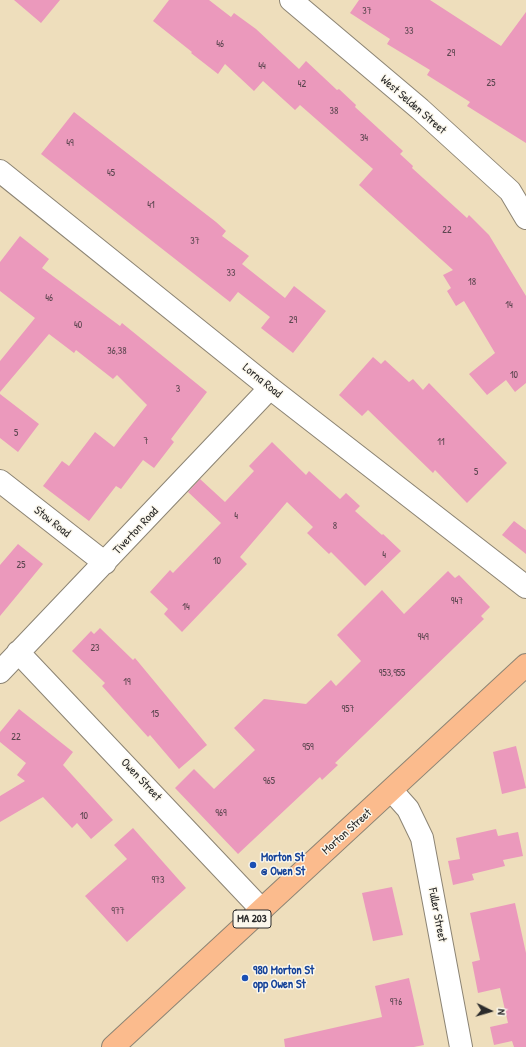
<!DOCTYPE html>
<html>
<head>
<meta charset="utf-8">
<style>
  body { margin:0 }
  #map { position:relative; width:526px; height:1047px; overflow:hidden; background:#eedebc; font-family:"Patrick Hand",sans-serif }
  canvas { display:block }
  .north { position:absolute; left:470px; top:991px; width:40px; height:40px; -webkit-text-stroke:3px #fbf7ec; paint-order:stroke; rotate:95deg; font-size:11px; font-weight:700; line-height:16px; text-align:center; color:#2b2b2b }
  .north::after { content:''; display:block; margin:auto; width:14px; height:18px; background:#2b2b2b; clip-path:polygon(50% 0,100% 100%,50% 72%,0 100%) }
</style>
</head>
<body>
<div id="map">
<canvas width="526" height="1047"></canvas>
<div class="north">N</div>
</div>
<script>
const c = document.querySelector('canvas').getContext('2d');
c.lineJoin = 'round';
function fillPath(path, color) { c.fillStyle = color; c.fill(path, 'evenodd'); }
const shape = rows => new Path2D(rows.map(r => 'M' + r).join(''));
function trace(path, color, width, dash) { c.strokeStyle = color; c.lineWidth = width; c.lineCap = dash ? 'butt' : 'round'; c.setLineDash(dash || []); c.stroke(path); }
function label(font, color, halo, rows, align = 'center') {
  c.font = font + ' "Patrick Hand",sans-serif'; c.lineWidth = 3; c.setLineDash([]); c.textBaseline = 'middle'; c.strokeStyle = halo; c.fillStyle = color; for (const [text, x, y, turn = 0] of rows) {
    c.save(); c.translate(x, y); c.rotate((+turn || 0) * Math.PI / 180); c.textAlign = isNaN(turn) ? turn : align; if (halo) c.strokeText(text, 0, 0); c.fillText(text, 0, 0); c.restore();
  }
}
fillPath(shape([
  [14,0,60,0,41,23],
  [169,0,209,0,231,17,234,13,256,29,299,69,306,61,337,90,339,89,356,105,355,107,403,151,400,154,413,166,412,168,467,218,469,215,489,235,526,296,526,383,515,392,506,380,487,395,469,374,495,353,464,301,456,306,447,291,451,288,443,275,453,270,359,185,373,169,300,105,295,110,263,81,254,91,225,64,218,74,191,53,192,52,153,21],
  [359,0,430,0,501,46,526,12,526,143,467,106,470,102,427,75,430,70,387,44,390,39,350,13],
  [74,112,216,222,226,231,222,236,249,256,242,264,285,298,294,286,326,311,293,353,261,328,270,317,238,292,230,302,41,154],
  [20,236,49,259,42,268,120,326,122,323,207,392,171,439,174,442,154,468,143,460,121,489,116,486,89,521,43,486,62,461,69,466,95,432,114,447,147,405,117,375,113,379,76,350,74,353,49,334,0,392,0,361,35,318,0,291,0,262],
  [373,357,381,364,385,360,409,382,413,379,423,390,429,383,507,463,467,503,435,470,433,473,368,410,362,416,339,395],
  [0,394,39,424,18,452,0,438],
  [272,442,306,475,309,471,340,499,346,493,360,506,355,511,382,535,383,534,401,551,365,586,331,552,329,554,307,533,313,527,287,502,240,557,247,564,182,632,164,614,168,609,150,592,170,570,173,573,221,523,188,492,200,479,225,502,254,471,249,466],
  [514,521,526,530,526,554,502,535],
  [18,544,43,564,0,616,0,565],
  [448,571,455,578,459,575,490,607,481,616,484,619,335,763,338,765,322,780,320,777,238,854,175,788,194,769,214,789,255,750,234,728,264,699,306,704,331,680,336,686,361,661,337,635,382,590,404,614],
  [100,628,133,660,135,658,207,745,179,769,150,735,148,737,102,686,105,683,72,651,91,631,94,634],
  [19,709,73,752,63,765,113,820,91,839,77,823,72,828,43,797,0,822,0,796,25,781,17,775,26,763,0,742,0,732],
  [516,746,526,788,502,794,493,752],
  [133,828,186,888,127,942,85,896,127,859,114,845],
  [496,829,498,836,518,832,523,856,503,860,505,866,472,874,474,880,453,885,448,861,460,859,456,838],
  [392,887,403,935,373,941,362,893],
  [515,903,526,953,526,1047,514,1047,512,1041,494,1045,490,1027,508,1023,500,988,478,993,472,962,480,960,470,913],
  [409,978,424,1045,414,1047,285,1047,284,1039,382,1017,375,986]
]), '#eb99bc');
const minor = shape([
  [291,0,420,109,510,191,526,218],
  [0,171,270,388,526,587],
  [0,481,105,563],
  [18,652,262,910],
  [0,672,270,388],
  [392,791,408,809,422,838,461,1047]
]);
const highway = shape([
  [113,1047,526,665]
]);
trace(minor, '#8c8474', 24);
trace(highway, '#8c8474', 24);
trace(minor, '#fff', 22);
trace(highway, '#fbbb8d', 22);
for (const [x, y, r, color] of [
  [253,865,4,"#1a4fb4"],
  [245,978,4,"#1a4fb4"]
]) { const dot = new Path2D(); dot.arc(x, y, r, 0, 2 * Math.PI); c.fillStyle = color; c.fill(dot); trace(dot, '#fbf7ec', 1.5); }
label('10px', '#5b464f', null, [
  ["37",367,11],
  ["33",409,31],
  ["46",220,44],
  ["29",451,53],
  ["44",262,66],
  ["25",491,83],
  ["42",302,84],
  ["38",334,111],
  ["34",364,138],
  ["49",70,143],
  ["45",111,173],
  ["41",151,205],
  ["22",447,230],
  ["37",195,241],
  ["33",231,273],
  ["18",472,282],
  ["46",49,298],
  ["14",509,305],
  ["29",293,320],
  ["40",78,325],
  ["36,38",117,351],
  ["10",514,375],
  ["3",178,389],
  ["5",16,433],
  ["7",146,441],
  ["11",441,442],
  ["5",476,472],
  ["4",236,516],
  ["8",335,526],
  ["4",384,555],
  ["10",217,561],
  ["25",21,565],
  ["947",457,601],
  ["14",186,607],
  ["949",423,637],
  ["23",95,648],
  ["953,955",392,673],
  ["19",127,682],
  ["957",348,709],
  ["15",155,714],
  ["22",16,737],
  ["959",308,747],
  ["965",269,781],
  ["969",221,813],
  ["10",84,816],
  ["973",158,880],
  ["977",118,911],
  ["976",396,1002]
]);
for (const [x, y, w] of [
  [252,919,38]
]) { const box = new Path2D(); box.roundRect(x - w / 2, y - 9, w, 18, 3); c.fillStyle = '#fbf7ec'; c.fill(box); trace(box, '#2b2b2b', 1); }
label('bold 11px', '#2b2b2b', null, [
  ["MA 203",252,919]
]);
label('12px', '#2b2b2b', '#fbf7ec', [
  ["West Selden Street",413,105,41],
  ["Lorna Road",262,381,39],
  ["Stow Road",52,522,38],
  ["Tiverton Road",136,531,-47],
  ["Owen Street",141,780,47],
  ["Morton Street",347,832,-42],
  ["Fuller Street",437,915,79]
]);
label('bold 12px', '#164399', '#fbf7ec', [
  ["Morton St",261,858],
  ["@ Owen St",261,872],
  ["980 Morton St",253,971],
  ["opp Owen St",253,985]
], 'left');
</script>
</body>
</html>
